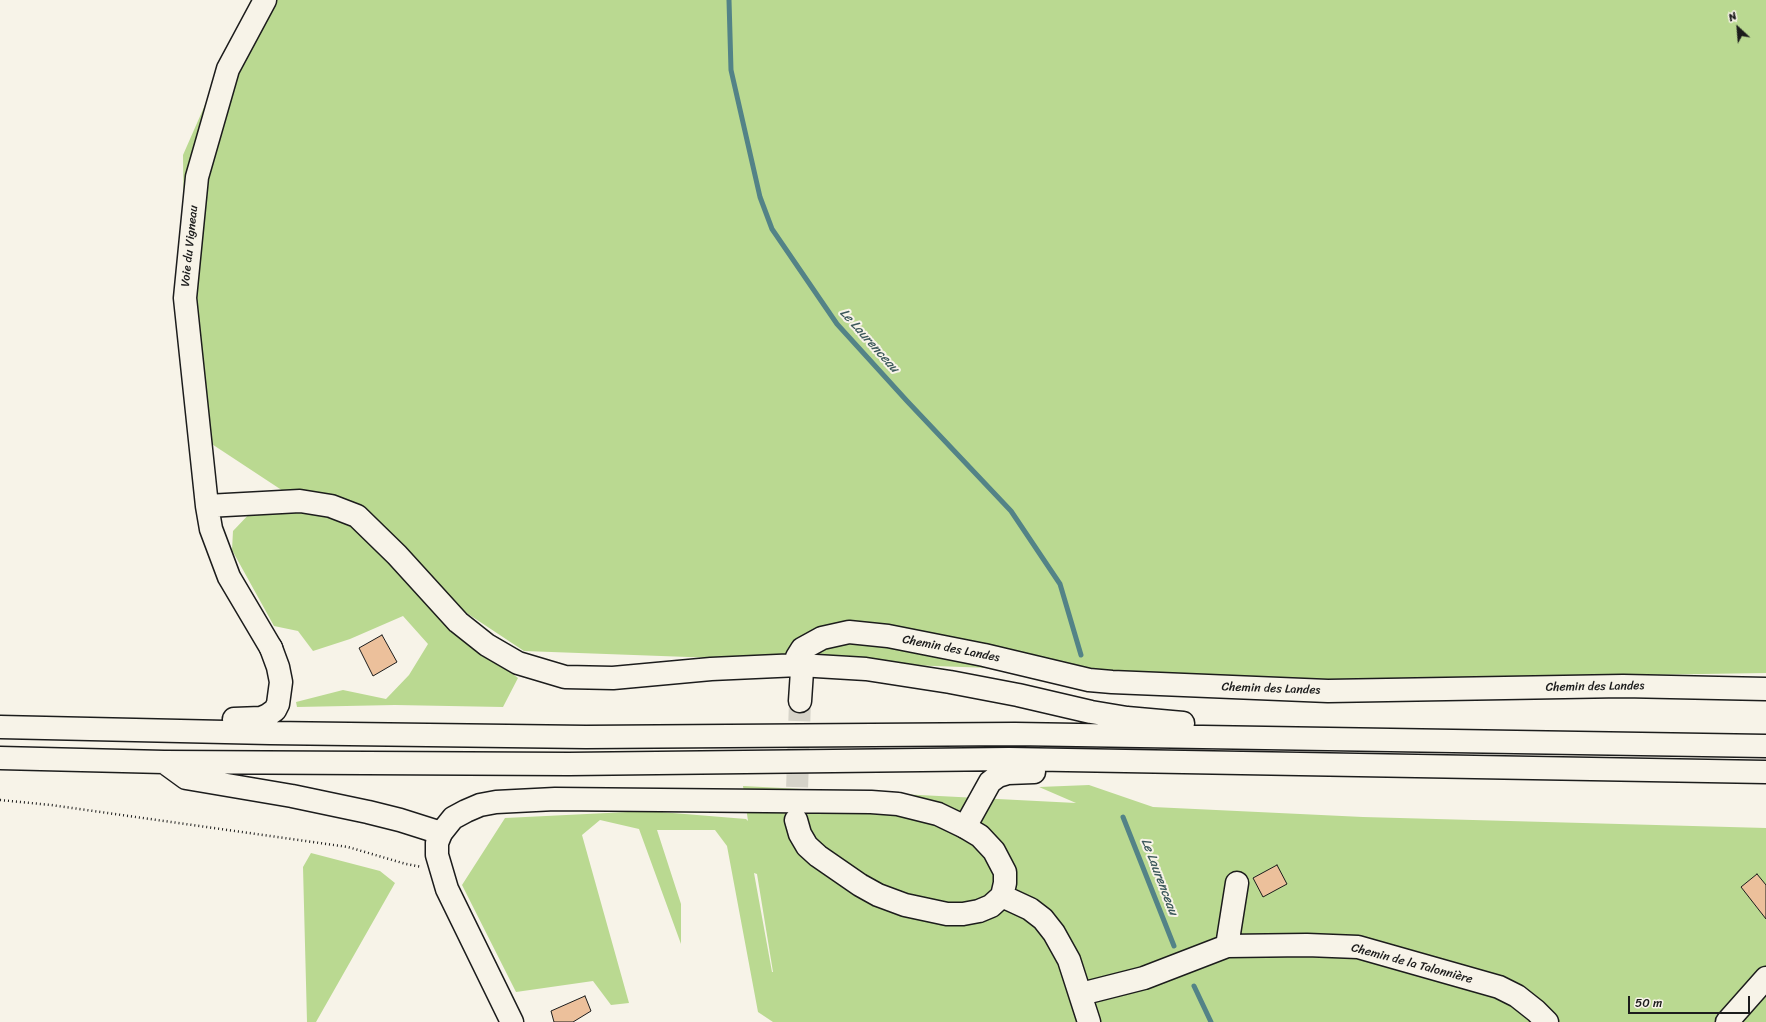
<!DOCTYPE html>
<html>
<head>
<meta charset="utf-8">
<style>
  body { margin:0 }
  #map { position:relative; width:1766px; height:1022px; overflow:hidden; background:#f7f3e8; font-family:Sriracha,sans-serif }
  canvas { display:block }
  .north { position:absolute; left:1718px; top:8px; width:40px; height:40px; -webkit-text-stroke:3px #f7f3e8; paint-order:stroke; rotate:334deg; font-size:11px; font-weight:700; line-height:16px; text-align:center; color:#1c1c1c }
  .north::after { content:''; display:block; margin:auto; width:14px; height:18px; background:#1c1c1c; clip-path:polygon(50% 0,100% 100%,50% 72%,0 100%) }
  .scale { position:absolute; left:1628px; top:996px; width:122px; height:18px; box-sizing:border-box; border:2px solid #1c1c1c; border-top:0; padding-left:5px; font-size:12px; line-height:14px; white-space:nowrap; color:#1c1c1c; -webkit-text-stroke:3px #f7f3e8; paint-order:stroke }
</style>
</head>
<body>
<div id="map">
<canvas width="1766" height="1022"></canvas>
<div class="north">N</div>
<div class="scale">50 m</div>
</div>
<script>
const c = document.querySelector('canvas').getContext('2d');
c.lineJoin = 'round';
function fillPath(path, color) { c.fillStyle = color; c.fill(path, 'evenodd'); }
const shape = rows => new Path2D(rows.map(r => 'M' + r).join(''));
function trace(path, color, width, dash) { c.strokeStyle = color; c.lineWidth = width; c.lineCap = dash ? 'butt' : 'round'; c.setLineDash(dash || []); c.stroke(path); }
function label(font, color, halo, rows, align = 'center') {
  c.font = font + ' Sriracha,sans-serif'; c.lineWidth = 4; c.setLineDash([]); c.textBaseline = 'middle'; c.strokeStyle = halo; c.fillStyle = color; for (const [text, x, y, turn = 0] of rows) {
    c.save(); c.translate(x, y); c.rotate((+turn || 0) * Math.PI / 180); c.textAlign = isNaN(turn) ? turn : align; if (halo) c.strokeText(text, 0, 0); c.fillText(text, 0, 0); c.restore();
  }
}
fillPath(shape([
  [251,0,1766,0,1766,673,1319,680,524,651,388,561,436,614,518,678,503,707,395,705,297,707,296,702,343,690,386,699,409,675,428,644,403,616,350,639,313,651,298,631,274,626,232,550,233,531,252,511,315,512,186,427,183,155],
  [1089,785,1153,807,1363,817,1766,828,1766,1022,773,1022,758,1012,727,846,715,830,657,830,681,904,681,944,639,829,600,820,582,835,629,1003,611,1005,593,981,516,992,462,885,505,818,648,811,746,819,748,821,743,786,1076,803,1039,787],
  [754,873,757,874,773,972,772,972],
  [311,853,380,871,395,883,316,1022,307,1022,303,867]
]), '#bad991');
trace(shape([
  [729,0,731,70,760,197,772,229,837,324,907,401,1011,511,1060,584,1081,655],
  [1123,817,1174,946],
  [1194,986,1211,1022]
]), '#538387', 5);
const building = shape([
  [382,635,397,662,373,676,359,648,382,635],
  [1277,865,1287,884,1263,897,1253,878,1277,865],
  [1757,874,1766,885,1766,919,1741,887,1757,874],
  [585,996,591,1011,573,1022,554,1022,551,1011,585,996]
]);
fillPath(building, '#ecc09b');
trace(building, '#1c1c1c', 1);
trace(shape([
  [796,820,800,701]
]), '#d6d3c9', 22, [22, 11]);
const minor = shape([
  [265,0,228,69,197,177,185,298,207,506,211,529,229,577,271,648],
  [207,506,300,501,331,506,357,516,397,555,458,622,487,645,518,663,565,677,613,678,711,669,799,665],
  [800,701,802,671,797,657,802,649,822,638,849,632,888,636,984,655,1089,680,1112,682,1328,691,1623,686,1766,689],
  [1002,896,1030,909,1043,919,1054,933,1069,960,1089,1022],
  [1227,946,1237,883],
  [1081,994,1144,978,1227,946,1307,945,1358,947,1499,987,1517,996,1536,1011,1547,1022],
  [512,1022,447,889,437,855,437,843,441,833,453,818,466,811,480,805,496,802,555,799,871,802,898,804,938,814,965,827,980,836,994,851,1005,872,1005,883,1002,896,991,906,979,911,963,914,947,914,905,905,878,895,860,885,818,856,807,846,800,834,796,820],
  [1727,1022,1766,978]
]);
const highway = shape([
  [799,665,866,669,950,682,1018,695,1091,712,1127,718,1183,723],
  [234,719,261,718,268,715,275,710,278,704,281,682,278,667,271,648],
  [0,727,270,733,586,737,1015,734,1766,746],
  [0,758,164,762,569,764,1009,759,1766,772],
  [164,762,186,778,292,796,368,812,400,820,441,833],
  [965,827,990,782,998,776,1008,773,1034,772]
]);
trace(minor, '#1c1c1c', 25);
trace(highway, '#1c1c1c', 25);
trace(shape([
  [0,800,51,805,348,847,406,864,422,867]
]), '#1c1c1c', 2.5, [1, 3]);
trace(minor, '#f7f3e8', 22);
trace(highway, '#f7f3e8', 22);
label('12px', '#1c1c1c', '#f7f3e8', [
  ["Voie du Vigneau",190,246,-84],
  ["Chemin des Landes",951,649,11],
  ["Chemin des Landes",1595,687,-1],
  ["Chemin des Landes",1271,689,2],
  ["Chemin de la Talonnière",1412,964,15]
]);
label('italic 13px', '#3c585b', '#f7f3e8', [
  ["Le Laurenceau",869,341,48],
  ["Le Laurenceau",1159,877,69]
]);
</script>
</body>
</html>
